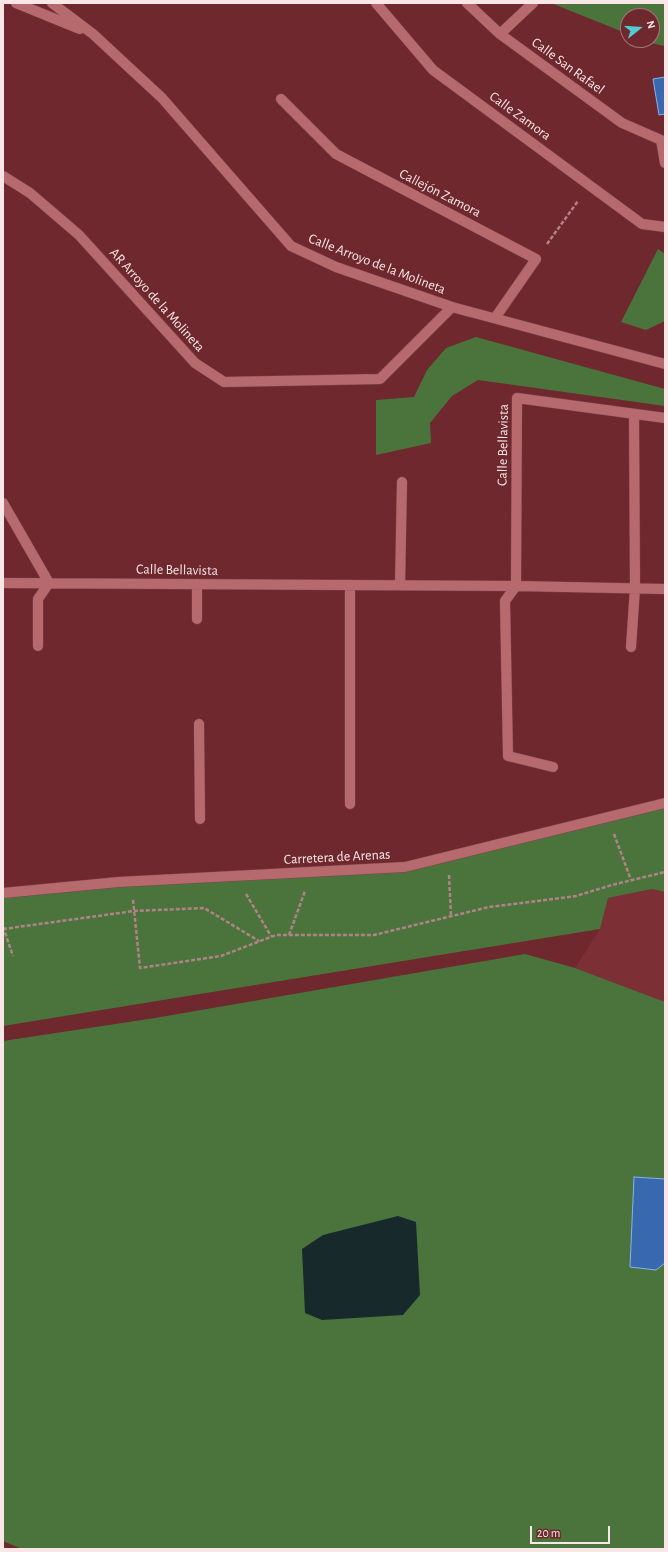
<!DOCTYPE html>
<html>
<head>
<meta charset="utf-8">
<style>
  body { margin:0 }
  #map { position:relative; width:668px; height:1552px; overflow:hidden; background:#6e282e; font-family:"Alegreya Sans",sans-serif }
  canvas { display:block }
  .frame { position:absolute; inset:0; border:4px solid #f9e7e7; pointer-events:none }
  .north { position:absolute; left:620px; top:8px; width:40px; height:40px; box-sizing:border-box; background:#6e282e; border:1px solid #a67478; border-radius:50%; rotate:73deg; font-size:11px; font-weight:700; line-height:16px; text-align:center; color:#f9e7e7 }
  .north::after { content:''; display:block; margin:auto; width:14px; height:18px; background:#52ccd0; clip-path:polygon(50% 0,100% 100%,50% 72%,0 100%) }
  .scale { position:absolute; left:530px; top:1526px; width:80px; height:18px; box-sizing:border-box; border:2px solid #f9e7e7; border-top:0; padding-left:5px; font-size:12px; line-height:14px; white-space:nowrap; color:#f9e7e7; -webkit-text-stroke:3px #6e282e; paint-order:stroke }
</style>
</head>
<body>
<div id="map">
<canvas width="668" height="1552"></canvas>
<div class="frame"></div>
<div class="north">N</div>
<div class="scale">20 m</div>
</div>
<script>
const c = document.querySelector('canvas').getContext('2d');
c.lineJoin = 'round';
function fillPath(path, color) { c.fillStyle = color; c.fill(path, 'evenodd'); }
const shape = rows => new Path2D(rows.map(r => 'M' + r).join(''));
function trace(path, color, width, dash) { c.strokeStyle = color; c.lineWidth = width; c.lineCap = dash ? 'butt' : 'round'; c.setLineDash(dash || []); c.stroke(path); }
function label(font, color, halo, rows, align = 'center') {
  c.font = font + ' "Alegreya Sans",sans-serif'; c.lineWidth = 3.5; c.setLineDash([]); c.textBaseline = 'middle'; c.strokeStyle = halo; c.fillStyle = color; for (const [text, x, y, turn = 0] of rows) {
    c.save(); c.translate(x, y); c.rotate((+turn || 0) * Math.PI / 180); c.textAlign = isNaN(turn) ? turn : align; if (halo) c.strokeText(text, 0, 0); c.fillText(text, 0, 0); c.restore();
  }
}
fillPath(shape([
  [652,889,665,892,665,1002,575,968,600,929,608,898]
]), '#7d2f36');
fillPath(shape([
  [551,3,665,3,665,46,655,44,644,40,652,40,652,16,628,16,628,34],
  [658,249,665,254,665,321,646,330,621,322],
  [476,337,665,389,665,406,478,380,452,396,430,423,431,443,376,455,376,400,414,397,427,370,446,348],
  [665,803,665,892,652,889,608,898,600,929,3,1026,3,893,405,867],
  [525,954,575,968,665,1002,665,1549,22,1549,3,1541,3,1041,155,1018]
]), '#4b743d');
fillPath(shape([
  [398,1216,416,1222,420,1295,403,1315,322,1320,305,1313,302,1249,323,1235]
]), '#17292a');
const building = shape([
  [665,77,665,114,659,115,653,79,665,77],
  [634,1177,665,1179,665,1263,656,1270,630,1267,634,1177]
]);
fillPath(building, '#3868ad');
trace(building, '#88b2ee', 1);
const minor = shape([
  [16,3,80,29],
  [52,3,93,34,162,98,291,246,336,267,452,307,665,364],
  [376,3,433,70,642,224,665,227],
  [467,3,500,34,622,123,661,140],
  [500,34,533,3],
  [281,99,336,154,536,259,495,318],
  [661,140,665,163],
  [3,176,30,193,79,235,195,363,224,382,380,379,452,307],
  [3,503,49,583,38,599,38,646],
  [3,583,516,586,665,589],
  [197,584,197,619],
  [400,585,402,482],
  [631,647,635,588,634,414],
  [199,724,200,819],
  [553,767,508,756,505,601,516,586,517,398,665,418],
  [350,804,350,585],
  [3,893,119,882,405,867,665,803]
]);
trace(minor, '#7b434c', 11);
trace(shape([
  [547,244,578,201],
  [614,834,631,880],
  [449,875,451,916],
  [246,894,271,936],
  [133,900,140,968,221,956,276,935,374,935,489,907,576,896,612,885,665,872],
  [3,927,13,956],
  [3,929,134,911,204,908,259,941],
  [289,935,305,891]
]), '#b08386', 2.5, [4, 2]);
trace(minor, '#b76a6d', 10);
label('14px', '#f9e7e7', '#6e282e', [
  ["Calle San Rafael",568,66,36],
  ["Calle Zamora",520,116,36],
  ["Callejón Zamora",440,193,27],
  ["Calle Arroyo de la Molineta",377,264,21],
  ["AR Arroyo de la Molineta",157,300,48],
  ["Calle Bellavista",503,445,-89],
  ["Calle Bellavista",177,570,1],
  ["Carretera de Arenas",337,857,-3]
]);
</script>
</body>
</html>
